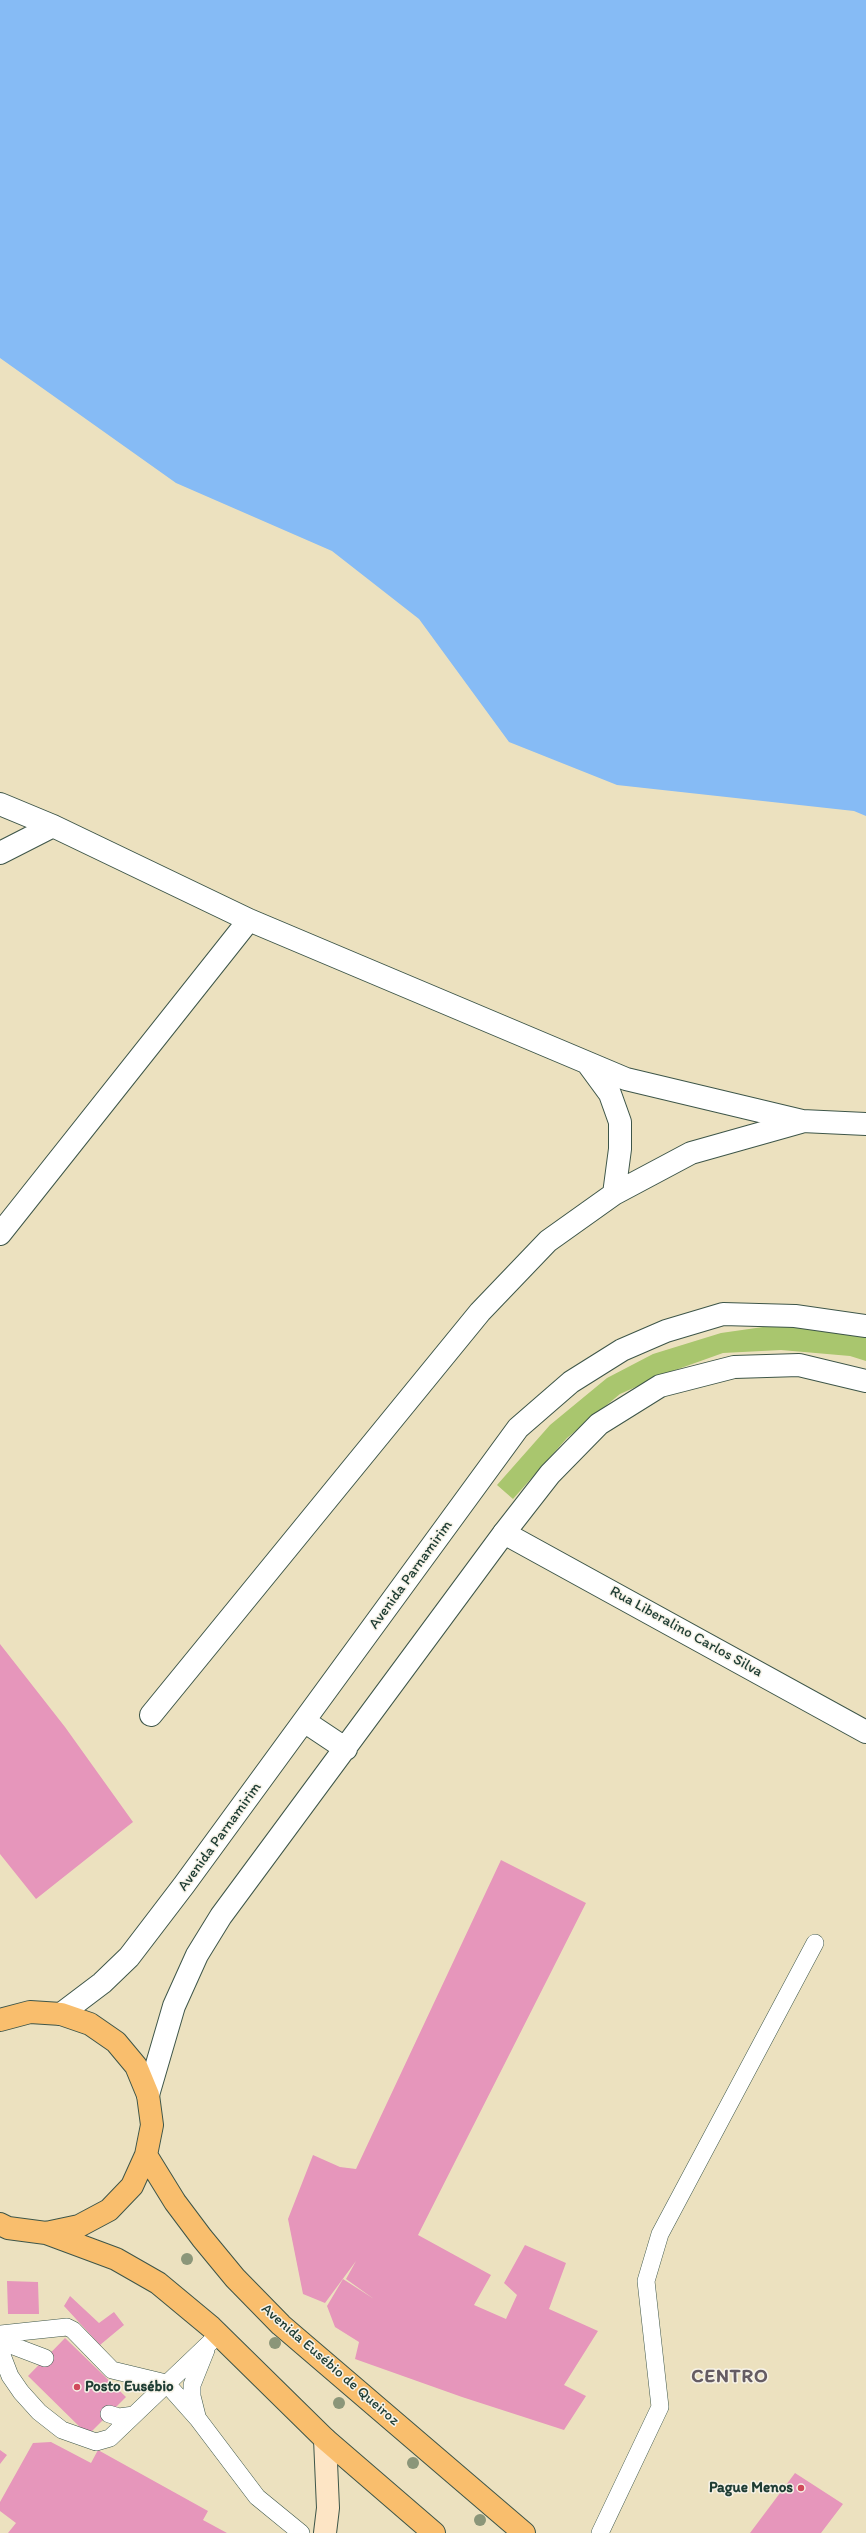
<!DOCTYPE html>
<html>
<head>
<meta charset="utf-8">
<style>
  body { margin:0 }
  canvas { display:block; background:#ece1bf }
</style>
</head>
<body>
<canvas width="866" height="2533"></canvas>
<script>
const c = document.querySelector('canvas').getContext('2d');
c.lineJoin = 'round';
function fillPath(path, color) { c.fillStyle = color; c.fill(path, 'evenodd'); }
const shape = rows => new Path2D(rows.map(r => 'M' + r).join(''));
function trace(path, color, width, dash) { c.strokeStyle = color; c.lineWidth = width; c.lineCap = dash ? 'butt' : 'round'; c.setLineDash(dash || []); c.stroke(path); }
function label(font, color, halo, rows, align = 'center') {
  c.font = font + ' Itim,sans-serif'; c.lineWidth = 3; c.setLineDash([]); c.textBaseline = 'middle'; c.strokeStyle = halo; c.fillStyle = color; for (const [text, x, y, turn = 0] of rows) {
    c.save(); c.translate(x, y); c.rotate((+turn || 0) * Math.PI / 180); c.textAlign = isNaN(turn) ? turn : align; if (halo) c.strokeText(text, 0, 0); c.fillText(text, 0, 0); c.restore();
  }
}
fillPath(shape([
  [791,1323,866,1336,866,1361,850,1356,781,1350,723,1353,667,1373,620,1394,567,1438,513,1499,497,1485,550,1425,607,1378,653,1354,721,1333]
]), '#a9c66e');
fillPath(shape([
  [0,0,866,0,866,816,854,811,617,785,509,742,419,619,332,551,176,483,0,358]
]), '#86bbf5');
fillPath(shape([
  [0,1644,65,1727,133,1822,36,1899,0,1854],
  [501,1860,586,1903,418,2235,491,2275,474,2305,506,2319,517,2295,504,2283,525,2245,566,2263,549,2309,598,2331,564,2385,586,2396,564,2430,462,2397,355,2359,359,2342,335,2327,327,2306,343,2279,374,2299,346,2279,356,2261,325,2303,303,2294,288,2219,313,2155,340,2167,356,2169],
  [7,2281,38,2282,39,2314,8,2314],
  [70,2296,99,2323,114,2312,124,2325,100,2345,64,2306],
  [65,2338,126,2397,88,2435,28,2376],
  [51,2442,91,2463,98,2450,208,2511,203,2520,227,2533,8,2533,16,2523,0,2511,0,2502,33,2443],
  [0,2450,7,2455,0,2464],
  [795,2473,843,2504,821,2533,750,2533]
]), '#e696bb');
const service = shape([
  [0,2334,67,2327,73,2330,112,2370,166,2383,198,2419,257,2497,301,2533],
  [0,2341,45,2358],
  [0,2350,10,2376,21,2392,39,2412,62,2430,96,2442,110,2438,219,2334],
  [109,2414,119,2417,134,2415],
  [197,2416,192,2396,192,2385,206,2350],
  [600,2533,660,2407,646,2281,660,2234,815,1943]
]);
const minor = shape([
  [0,804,53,826,249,920,626,1079,802,1121,866,1124],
  [0,853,53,826],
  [588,1064,610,1094,620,1122,620,1149,614,1194],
  [0,1234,249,920],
  [504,1533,866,1732],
  [151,1715,480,1312,548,1241,614,1194,691,1153,801,1122]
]);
const tertiary = shape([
  [304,1721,346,1749],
  [61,2014,102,1983,129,1957,184,1885,518,1428,571,1382,622,1350,666,1331,723,1314,795,1316,866,1326],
  [148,2095,174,2006,197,1955,221,1916,504,1533,550,1474,599,1424,660,1386,734,1367,799,1365,866,1381]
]);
const secondary = shape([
  [325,2439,328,2508,325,2533]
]);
const primary = shape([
  [0,2020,30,2012,61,2014,90,2024,116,2042,136,2066,148,2095,152,2125,146,2155,132,2186,109,2210,79,2226,46,2233,8,2228,0,2224],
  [146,2155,175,2202,202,2238,235,2278,281,2325,524,2533],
  [46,2233,116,2259,158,2283,211,2327,325,2439,434,2533]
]);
trace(service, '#3e5649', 18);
trace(minor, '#3e5649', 24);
trace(tertiary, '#3e5649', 24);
trace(secondary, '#3e5649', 24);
trace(primary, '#3e5649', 24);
trace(service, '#fff', 17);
trace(minor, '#fff', 22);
trace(tertiary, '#fff', 22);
trace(secondary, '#fde5c5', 22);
trace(primary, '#f9be6d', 22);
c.fillStyle = '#8b9679';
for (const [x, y] of [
  [187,2259],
  [275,2343],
  [339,2403],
  [413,2463],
  [480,2520]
]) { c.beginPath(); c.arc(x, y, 6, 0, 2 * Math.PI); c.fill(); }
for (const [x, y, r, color] of [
  [77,2387,4,"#d1495b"],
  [801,2488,4,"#d1495b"]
]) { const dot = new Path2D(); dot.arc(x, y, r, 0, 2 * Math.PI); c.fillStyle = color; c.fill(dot); trace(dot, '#f7f3e8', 1.5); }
label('15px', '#1f3d34', '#f7f3e8', [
  ["Avenida Parnamirim",411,1575,-54],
  ["Rua Liberalino Carlos Silva",686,1632,29],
  ["Avenida Parnamirim",220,1837,-54],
  ["Avenida Eusébio de Queiroz",330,2365,41]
]);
label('bold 15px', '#1f3d34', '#f7f3e8', [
  ["Posto Eusébio",85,2387],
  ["Pague Menos",793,2488,"right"]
], 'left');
c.letterSpacing = '1px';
label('bold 19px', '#655c63', '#f7f3e8', [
  ["CENTRO",730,2377]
]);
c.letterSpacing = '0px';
</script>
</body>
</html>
